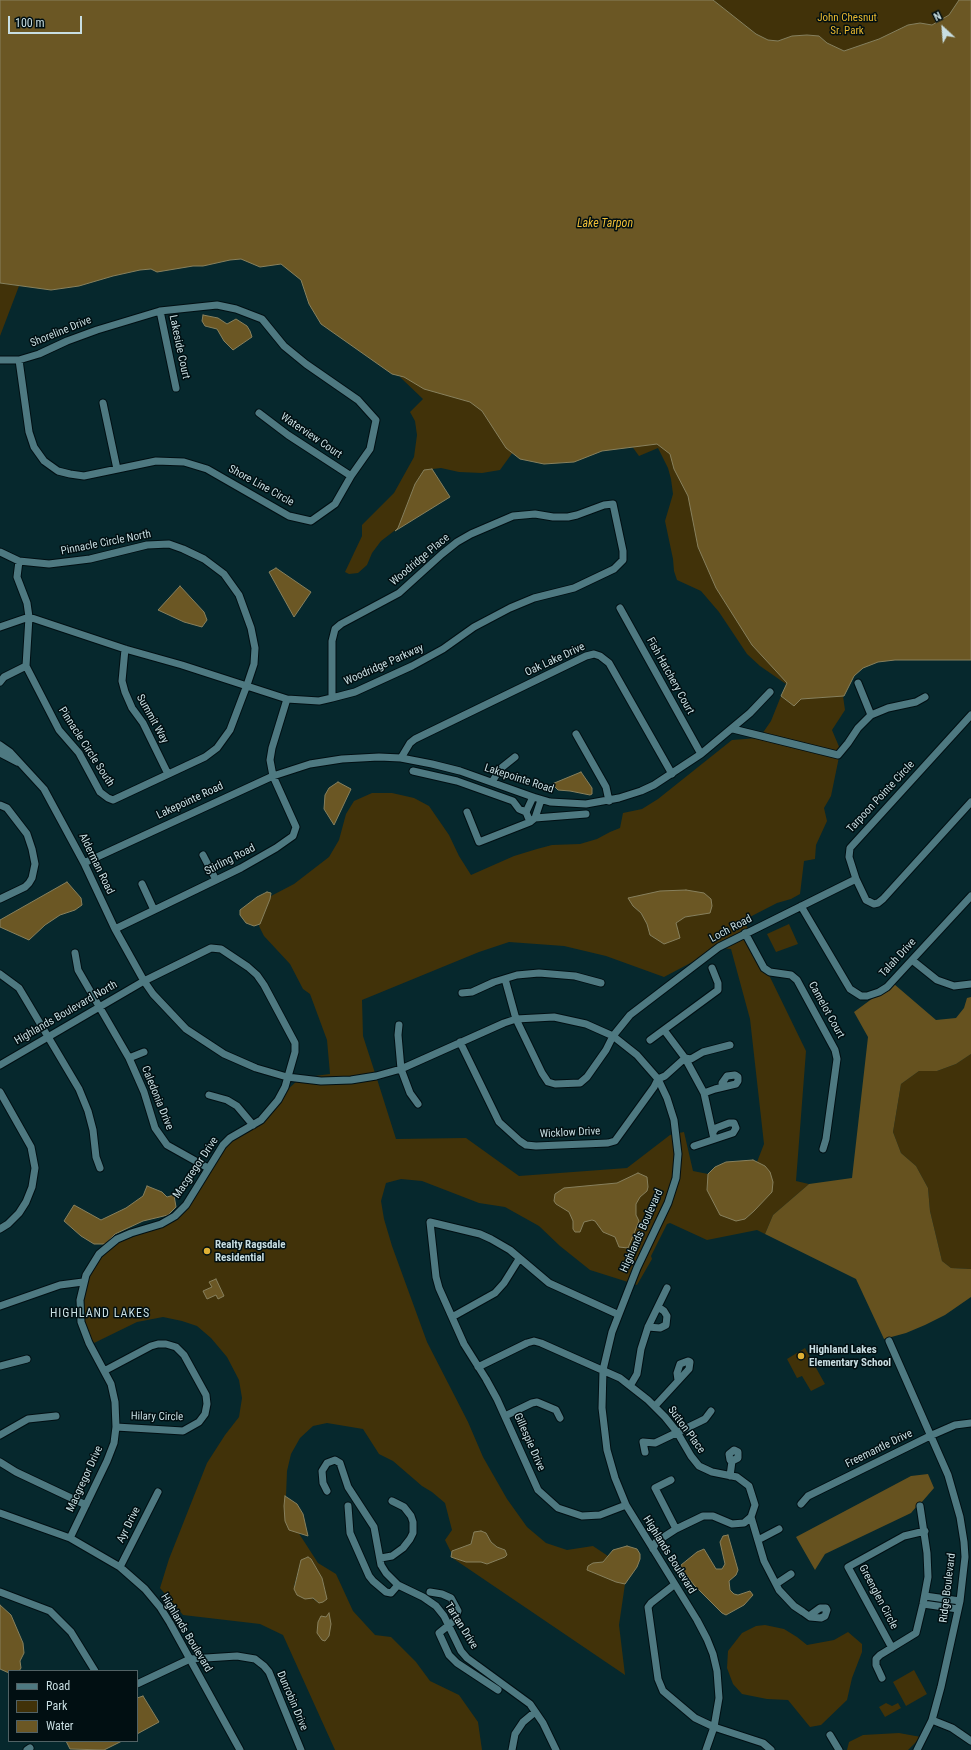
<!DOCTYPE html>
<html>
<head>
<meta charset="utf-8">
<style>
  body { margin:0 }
  #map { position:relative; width:971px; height:1750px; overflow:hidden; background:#06282d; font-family:"Roboto Condensed",sans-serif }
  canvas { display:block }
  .legend { position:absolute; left:8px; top:1670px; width:130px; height:72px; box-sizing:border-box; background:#010f12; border:1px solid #516265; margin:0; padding:5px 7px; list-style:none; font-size:12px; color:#c8dee2 }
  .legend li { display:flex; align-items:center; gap:8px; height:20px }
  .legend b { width:20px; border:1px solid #516265 }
  .north { position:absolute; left:923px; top:8px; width:40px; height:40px; -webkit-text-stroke:3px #010f12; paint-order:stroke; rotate:334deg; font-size:11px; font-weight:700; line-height:16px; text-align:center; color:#c8dee2 }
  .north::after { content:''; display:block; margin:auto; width:14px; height:18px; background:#c8dee2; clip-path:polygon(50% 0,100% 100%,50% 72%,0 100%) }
  .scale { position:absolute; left:8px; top:16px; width:74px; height:18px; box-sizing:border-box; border:2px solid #c8dee2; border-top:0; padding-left:5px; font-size:12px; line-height:14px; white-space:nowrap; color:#c8dee2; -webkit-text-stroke:3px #010f12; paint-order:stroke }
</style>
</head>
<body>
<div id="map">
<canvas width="971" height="1750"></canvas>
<ul class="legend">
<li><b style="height:5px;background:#4e7981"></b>Road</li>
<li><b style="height:11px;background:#413209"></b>Park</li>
<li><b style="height:11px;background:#6b5724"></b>Water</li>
</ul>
<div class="north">N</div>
<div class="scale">100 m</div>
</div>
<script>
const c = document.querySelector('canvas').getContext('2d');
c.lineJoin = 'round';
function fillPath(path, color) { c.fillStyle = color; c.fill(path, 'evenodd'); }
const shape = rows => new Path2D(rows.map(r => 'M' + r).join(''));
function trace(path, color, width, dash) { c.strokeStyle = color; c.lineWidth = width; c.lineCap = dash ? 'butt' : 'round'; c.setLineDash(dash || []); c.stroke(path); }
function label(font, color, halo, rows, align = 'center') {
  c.font = font + ' "Roboto Condensed",sans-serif'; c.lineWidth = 3; c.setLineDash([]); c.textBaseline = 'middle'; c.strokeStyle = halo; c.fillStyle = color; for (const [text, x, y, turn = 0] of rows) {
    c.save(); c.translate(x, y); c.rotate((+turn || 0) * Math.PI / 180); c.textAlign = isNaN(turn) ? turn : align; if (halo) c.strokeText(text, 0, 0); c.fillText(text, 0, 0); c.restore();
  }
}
fillPath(shape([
  [713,0,959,0,949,15,932,25,920,23,908,25,879,39,844,51,827,43,819,36,807,35,792,36,778,41,768,40,756,34],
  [0,283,19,286,0,336],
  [403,371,466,385,513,452,500,470,482,473,459,472,441,468,424,470,415,484,398,528,381,541,372,553,367,565,358,573,349,574,345,572,362,536,362,525,394,493,414,457,417,435,415,421,410,412,423,399,400,377],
  [658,424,791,678,786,684,760,666,747,654,719,612,701,591,677,580,674,571,673,559,665,521,673,494,671,479,668,468,658,448,639,456,631,445,615,449,590,451],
  [781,696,794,706,801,699,843,696,845,710,832,730,840,749,837,752,762,734,771,721],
  [758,738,839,757,831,796,824,808,827,821,816,845,815,859,804,861,800,894,791,899,777,903,744,920,748,929,719,943,698,959,664,977,606,956,564,946,509,942,479,952,362,1000,363,1036,375,1073,342,1078,307,1077,330,1074,327,1040,310,994,303,989,290,964,264,936,259,926,271,896,294,884,329,857,339,840,346,814,354,801,372,793,392,793,414,798,429,806,449,835,459,856,471,875,514,856,537,849,552,845,580,844,597,839,610,832,620,828,623,813,642,809,658,799,732,740],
  [633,906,699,915,685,917,675,923,677,932,664,944,650,935,647,924,641,913],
  [789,924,798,944,776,952,767,934],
  [744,937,769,975,806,1051,796,1181,809,1184,773,1215,765,1234,757,1230,707,1240,670,1223,667,1224,651,1256,652,1259,637,1285,633,1284,670,1205,679,1133,684,1132,693,1171,708,1174,707,1190,745,1219,754,1211,765,1166,757,1162,764,1144,750,1019,731,949,721,948],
  [971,1054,971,1269,951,1268,942,1261,930,1211,928,1188,916,1166,901,1153,893,1132,901,1084,919,1071,937,1071,956,1064],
  [377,1079,396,1139,466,1138,519,1176,627,1168,670,1135,674,1134,675,1153,673,1177,669,1192,628,1282,590,1270,560,1246,539,1226,505,1207,479,1203,422,1181,401,1179,386,1183,381,1201,384,1219,392,1246,427,1342,468,1422,483,1457,507,1499,527,1527,546,1543,567,1550,593,1546,608,1556,603,1562,593,1563,588,1570,616,1582,625,1584,619,1625,625,1675,451,1557,466,1562,481,1562,487,1564,506,1555,505,1550,497,1547,491,1542,486,1533,474,1532,471,1544,451,1552,445,1540,452,1530,445,1503,432,1492,422,1486,393,1461,379,1454,363,1429,327,1423,313,1426,300,1438,291,1454,287,1471,285,1521,289,1529,298,1532,318,1563,336,1574,353,1611,375,1635,391,1637,416,1662,430,1681,459,1695,478,1722,482,1750,335,1750,283,1635,260,1624,183,1615,160,1588,169,1559,207,1463,225,1435,239,1417,242,1398,239,1380,227,1357,211,1338,197,1326,182,1321,163,1317,137,1322,92,1344,85,1328,82,1307,88,1276,101,1256,119,1242,149,1231,192,1202,221,1152,232,1141,253,1129,268,1117,281,1102,286,1091,297,1081],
  [311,1559,322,1578,325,1590,326,1599,319,1603,294,1586,301,1560],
  [805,1348,825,1384,811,1391,802,1376,797,1378,787,1359],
  [765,1625,784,1629,797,1637,807,1645,834,1640,848,1632,862,1644,862,1652,852,1678,847,1700,821,1725,810,1727,788,1700,767,1699,742,1694,733,1684,727,1668,728,1651,742,1633,756,1626],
  [914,1670,927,1694,906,1706,893,1682],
  [886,1703,892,1706,898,1703,901,1708,885,1717,879,1707],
  [899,1733,921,1737,908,1750,847,1750,849,1742,863,1735]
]), '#413209');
fillPath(shape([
  [894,984,936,1020,956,1018,964,1008,967,998,971,997,971,1054,956,1064,937,1071,919,1071,901,1084,893,1132,901,1153,916,1166,928,1188,930,1211,942,1261,951,1268,971,1269,971,1297,945,1315,925,1325,906,1333,884,1339,856,1279,765,1234,773,1215,809,1184,852,1178,868,1037,854,1012,873,998,881,995],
  [928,1474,934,1488,921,1503,917,1504,917,1506,911,1513,825,1554,815,1570,796,1537,911,1476]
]), '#66521f');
const water = shape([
  [0,0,713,0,756,34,768,40,778,41,792,36,807,35,819,36,827,43,844,51,879,39,908,25,920,23,932,25,949,15,959,0,971,0,971,660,895,660,878,662,863,668,854,676,844,696,801,699,794,706,781,696,787,683,752,645,716,588,698,547,688,496,674,469,670,454,657,444,602,451,574,462,544,464,520,459,506,448,482,411,470,402,424,389,404,377,392,374,321,324,309,304,301,280,281,264,260,267,241,259,230,260,203,266,193,266,157,272,151,269,140,270,113,276,79,286,51,290,0,283,0,0],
  [203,315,218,318,227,324,236,319,247,326,250,331,252,337,233,350,224,341,217,329,205,326,202,321,203,315],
  [432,469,450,497,395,531,398,528,415,484,424,470,432,469],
  [276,568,311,592,294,617,269,572,276,568],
  [180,586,204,612,207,620,202,627,184,622,158,610,180,586],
  [581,772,592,788,592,794,590,795,570,791,558,790,552,784,581,772],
  [338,782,351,789,334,825,324,809,325,795,329,788,338,782],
  [67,882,81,898,82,905,75,910,60,915,45,925,29,940,0,927,0,920,67,882],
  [686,890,704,893,711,899,712,906,710,913,685,917,676,923,680,938,664,944,650,935,647,924,641,913,633,906,628,898,660,891,686,890],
  [267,892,271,893,270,899,260,924,254,926,246,923,240,915,240,910,257,897,267,892],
  [753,1160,765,1166,770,1172,773,1182,772,1192,754,1211,745,1219,736,1221,720,1215,707,1190,708,1174,715,1167,726,1162,753,1160],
  [638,1173,647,1177,648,1187,647,1191,640,1197,636,1204,636,1215,639,1221,628,1248,619,1247,615,1237,603,1232,595,1221,592,1220,584,1222,580,1232,575,1232,573,1229,573,1221,569,1212,556,1204,554,1201,555,1194,564,1188,617,1183,638,1173],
  [147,1186,162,1192,167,1197,174,1195,176,1207,168,1215,143,1221,115,1234,105,1244,94,1244,81,1236,64,1221,74,1205,101,1220,126,1208,143,1196,147,1186],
  [216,1279,224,1296,218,1299,216,1295,207,1299,203,1291,212,1287,209,1282,216,1279],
  [285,1496,297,1504,303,1514,308,1536,289,1530,285,1521,284,1506,285,1496],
  [481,1531,486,1533,491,1542,497,1547,505,1550,507,1555,505,1557,487,1564,481,1562,466,1562,451,1557,452,1551,471,1544,474,1532,481,1531],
  [728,1535,738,1570,736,1575,729,1581,730,1590,734,1594,738,1595,750,1591,753,1595,744,1605,726,1615,722,1613,694,1585,682,1569,681,1565,697,1552,704,1549,716,1569,722,1569,725,1564,720,1542,723,1536,728,1535],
  [627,1546,637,1549,640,1554,640,1559,637,1567,625,1584,616,1582,587,1570,588,1566,593,1563,603,1562,613,1550,627,1546],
  [308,1557,311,1559,322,1578,327,1599,323,1602,319,1603,313,1598,305,1599,297,1595,294,1589,301,1560,308,1557],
  [0,1605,11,1615,23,1643,24,1653,20,1661,21,1668,19,1671,9,1671,9,1673,0,1669,0,1605],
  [329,1613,331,1624,329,1636,325,1641,322,1640,317,1633,318,1622,321,1616,326,1617,329,1613],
  [143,1696,159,1722,137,1734,137,1698,143,1696],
  [66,1741,122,1741,104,1750,70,1749,66,1741]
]);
fillPath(water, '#6b5724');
trace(water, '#87805d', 1);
const minor = shape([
  [160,311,176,388],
  [0,360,19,360,39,354,67,341,97,330,160,311,217,305,236,309,262,319,284,346,306,364,358,400,376,420,370,449,351,476,335,504,311,521,289,516,207,469,184,462,156,461,84,476,70,474,58,471,44,461,34,447,29,432,19,360],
  [103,403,117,469],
  [259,413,288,435,351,476],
  [0,552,19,561,49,564,90,559,147,545,169,544,183,549,204,559,224,574,239,595,251,628,255,648,254,664,247,685,230,730,217,748,205,757,113,800,108,798,100,792,79,753,59,730,26,666,29,617,27,603,17,577,19,561],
  [620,608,701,754],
  [0,627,29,617,125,649,182,665,287,699,319,701,332,698,355,692,412,666,443,649,474,627,510,608,534,598,574,588,614,569,623,560,623,551,613,504,604,505,577,515,568,517,553,517,535,514,513,516,471,534,457,542,442,554,399,593,341,624,335,629,332,641,332,698],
  [125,649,122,681,125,692,132,708,143,723,168,774],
  [0,682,4,677,26,666],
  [858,683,871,715],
  [971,715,850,848,849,857,856,879,866,900,874,904,878,903,883,899,971,802],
  [733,729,838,755,848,743,858,728,871,715,888,708,916,702,925,697],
  [576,734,606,787,609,801],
  [0,745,10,752,44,789,84,863,115,929,144,981,153,994,186,1029,224,1054,256,1068,287,1077,321,1081,351,1080,376,1076,401,1069,504,1023,516,1019,554,1017,586,1024,613,1036,637,1055,658,1079,667,1098,674,1120,678,1154,676,1178,668,1203,637,1268,612,1332,603,1370,602,1408,607,1450,615,1478,626,1505,697,1620,707,1639,713,1654,717,1671,719,1698,714,1727,706,1750],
  [0,753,17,762],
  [401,758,410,743,415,739,586,656,594,654,600,656,609,663,672,774],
  [413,771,457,781,513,801,519,809,526,812,530,822,535,818,586,814],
  [492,782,500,769,515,757],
  [0,805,7,808,27,834,32,849,35,864,32,878,29,883,25,887,0,899],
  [467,812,479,842,530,822],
  [526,812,533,797],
  [535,818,541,800],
  [203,855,216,880],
  [84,863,273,776,310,764,342,759,379,757,401,758,432,764,460,771,533,797,550,802,586,804,619,798,641,791,654,785,701,754,750,713,770,692],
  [142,884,154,910],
  [801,906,850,989,861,996,867,996,879,992,887,987,971,896],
  [115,929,241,868,276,848,293,836,296,827,273,776,270,760,272,748,287,699],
  [745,933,764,968,770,972,791,975,797,980,835,1050,837,1059,826,1139,823,1149],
  [75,953,78,970,129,1058,144,1092,155,1128,167,1145,208,1168],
  [912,960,937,980,954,986,971,984],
  [0,974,19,988,25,998,79,1089,88,1111,93,1130,96,1157,100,1168],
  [505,979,516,1019,542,1073,548,1082,555,1084,580,1083,587,1077,606,1050,613,1036,630,1015,719,947,856,879],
  [462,993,472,992,494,982,517,975,539,973,575,976,601,983],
  [399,1025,398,1035,401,1069,410,1093,418,1104],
  [664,1030,685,1058,704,1093,714,1139],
  [650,1040,718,990,718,983,712,968],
  [460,1042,499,1122,520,1141,526,1145,536,1146,608,1143,615,1141,654,1087,658,1079,665,1076,685,1058,691,1059,703,1052,730,1045],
  [129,1058,144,1052],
  [0,1065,144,981,211,948,221,949,248,967,257,975,264,985,295,1043,295,1052,285,1087,278,1100,261,1120,230,1138,223,1145,186,1205,175,1216,161,1224,131,1233,117,1239,99,1254,86,1275,80,1300,81,1322,89,1343,111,1384,115,1402,116,1427,114,1443,107,1461,70,1538],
  [0,1092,31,1147,35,1168,32,1187,26,1202,19,1213,8,1224,0,1229],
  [704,1093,715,1089,736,1084,738,1081,738,1077,735,1075,727,1076,722,1083,723,1087],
  [209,1095,227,1100,237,1106,253,1125],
  [694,1146,733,1133,736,1128,734,1123,729,1123,716,1128,713,1132],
  [0,1306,60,1285,83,1282],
  [617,1314,549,1283,510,1250,491,1239,480,1234,430,1222,436,1277,439,1288,464,1344,486,1379,497,1399,538,1490,558,1508,582,1516,600,1515,626,1505],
  [452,1317,495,1293,504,1283,519,1259],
  [648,1327,660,1328,666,1325,667,1316,664,1311,658,1307],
  [889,1341,948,1475,960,1517,964,1542,965,1557,960,1601,941,1687,932,1720,917,1750],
  [0,1366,27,1359],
  [478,1367,527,1343,534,1341,541,1343,620,1378,648,1400,665,1417,677,1432,691,1456,699,1466,712,1472,737,1477,749,1486,755,1505,751,1517,744,1523,732,1524,713,1516,703,1516,676,1529,656,1542,653,1549],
  [104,1371,151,1346,158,1344,166,1344,176,1347,184,1355,206,1395,207,1404,205,1414,199,1422,183,1431,116,1427],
  [630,1386,637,1374,641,1349,648,1327,667,1288],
  [655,1406,689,1369,690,1362,688,1361,680,1364,677,1373,678,1380],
  [505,1416,532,1403,537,1402,556,1410,560,1418],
  [0,1435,28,1419,56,1416],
  [645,1452,643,1442,655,1443,699,1422,705,1419,711,1411],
  [0,1462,16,1472,86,1505],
  [730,1476,732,1461,738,1458,738,1452,734,1450,729,1454,730,1460,732,1461],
  [671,1480,655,1488,676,1529],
  [327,1491,323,1483,322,1471,327,1463,335,1460,340,1463,348,1487,374,1527,381,1565,386,1573,398,1585,423,1597,436,1606,444,1616,461,1651,467,1658,530,1704,543,1723,556,1750],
  [801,1504,808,1496,932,1435,955,1425,971,1423],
  [348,1506,350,1533,369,1576,373,1581,386,1592,391,1593,398,1585],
  [0,1513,70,1538,120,1567,145,1589,160,1607,170,1623,240,1750],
  [751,1517,764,1561,779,1590,794,1606,803,1612,810,1617,821,1618,825,1616,827,1610,826,1608,820,1608,809,1616],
  [758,1540,779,1529],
  [381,1558,392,1556,403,1548,410,1539,413,1533,413,1522,411,1516,404,1507,392,1501],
  [120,1567,158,1492],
  [776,1584,791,1574],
  [674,1585,651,1603,648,1607,658,1679,663,1691,695,1718,714,1727,763,1743,771,1750],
  [0,1592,50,1611,71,1632,95,1671],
  [430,1592,442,1594,451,1598,458,1611,455,1620,439,1633,449,1655,457,1663,498,1690],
  [925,1596,960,1601],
  [923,1604,958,1609],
  [892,1648,848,1567,904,1536,925,1531],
  [882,1678,876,1665,876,1659,880,1655,916,1633,923,1604,928,1577,927,1553,920,1506],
  [137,1684,190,1659,237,1656,255,1659,264,1666,269,1672,301,1750],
  [932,1720,952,1728,971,1741],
  [830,1735,839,1750],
  [27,1750,30,1748],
  [512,1750,515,1734,523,1722,535,1712]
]);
trace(minor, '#000f13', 9);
trace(minor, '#4e7981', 7);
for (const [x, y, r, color] of [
  [207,1251,4,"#dfb034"],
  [801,1356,4,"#dfb034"]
]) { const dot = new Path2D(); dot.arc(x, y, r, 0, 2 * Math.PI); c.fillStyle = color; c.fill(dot); trace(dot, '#010f12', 1.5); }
label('11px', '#e9b82f', '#010f12', [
  ["John Chesnut",847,18],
  ["Sr. Park",847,31]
]);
label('11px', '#c8dee2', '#010f12', [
  ["Shoreline Drive",61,332,-22],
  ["Lakeside Court",179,347,78],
  ["Waterview Court",311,436,34],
  ["Shore Line Circle",261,486,29],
  ["Pinnacle Circle North",106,543,-11],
  ["Woodridge Place",420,560,-40],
  ["Oak Lake Drive",555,660,-25],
  ["Woodridge Parkway",384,665,-24],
  ["Fish Hatchery Court",670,676,61],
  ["Summit Way",152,719,61],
  ["Pinnacle Circle South",86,747,57],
  ["Lakepointe Road",519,779,18],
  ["Tarpoon Pointe Circle",881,797,-47],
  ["Lakepointe Road",190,801,-25],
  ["Stirling Road",230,860,-27],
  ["Alderman Road",96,864,64],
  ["Loch Road",731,929,-28],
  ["Talah Drive",898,958,-47],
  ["Camelot Court",826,1010,61],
  ["Highlands Boulevard North",66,1013,-30],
  ["Caledonia Drive",157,1098,68],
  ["Wicklow Drive",570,1133,-3],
  ["Macgregor Drive",196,1168,-56],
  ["Highlands Boulevard",642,1231,-66],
  ["Hilary Circle",157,1417,1],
  ["Sutton Place",686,1430,54],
  ["Gillespie Drive",529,1442,66],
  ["Freemantle Drive",879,1449,-26],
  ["Macgregor Drive",85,1479,-65],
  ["Ayr Drive",129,1525,-63],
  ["Highlands Boulevard",669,1555,58],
  ["Ridge Boulevard",948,1588,-83],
  ["Greenglen Circle",878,1597,62],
  ["Tartan Drive",461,1626,58],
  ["Highlands Boulevard",186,1633,59],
  ["Dunrobin Drive",292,1701,67]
]);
label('bold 11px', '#c8dee2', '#010f12', [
  ["Realty Ragsdale",215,1245],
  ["Residential",215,1258],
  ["Highland Lakes",809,1350],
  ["Elementary School",809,1363]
], 'left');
label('italic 12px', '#efbe37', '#010f12', [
  ["Lake Tarpon",605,224]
]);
c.letterSpacing = '1px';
label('12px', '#c8dee2', '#010f12', [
  ["HIGHLAND LAKES",100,1314]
]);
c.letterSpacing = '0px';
</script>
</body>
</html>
